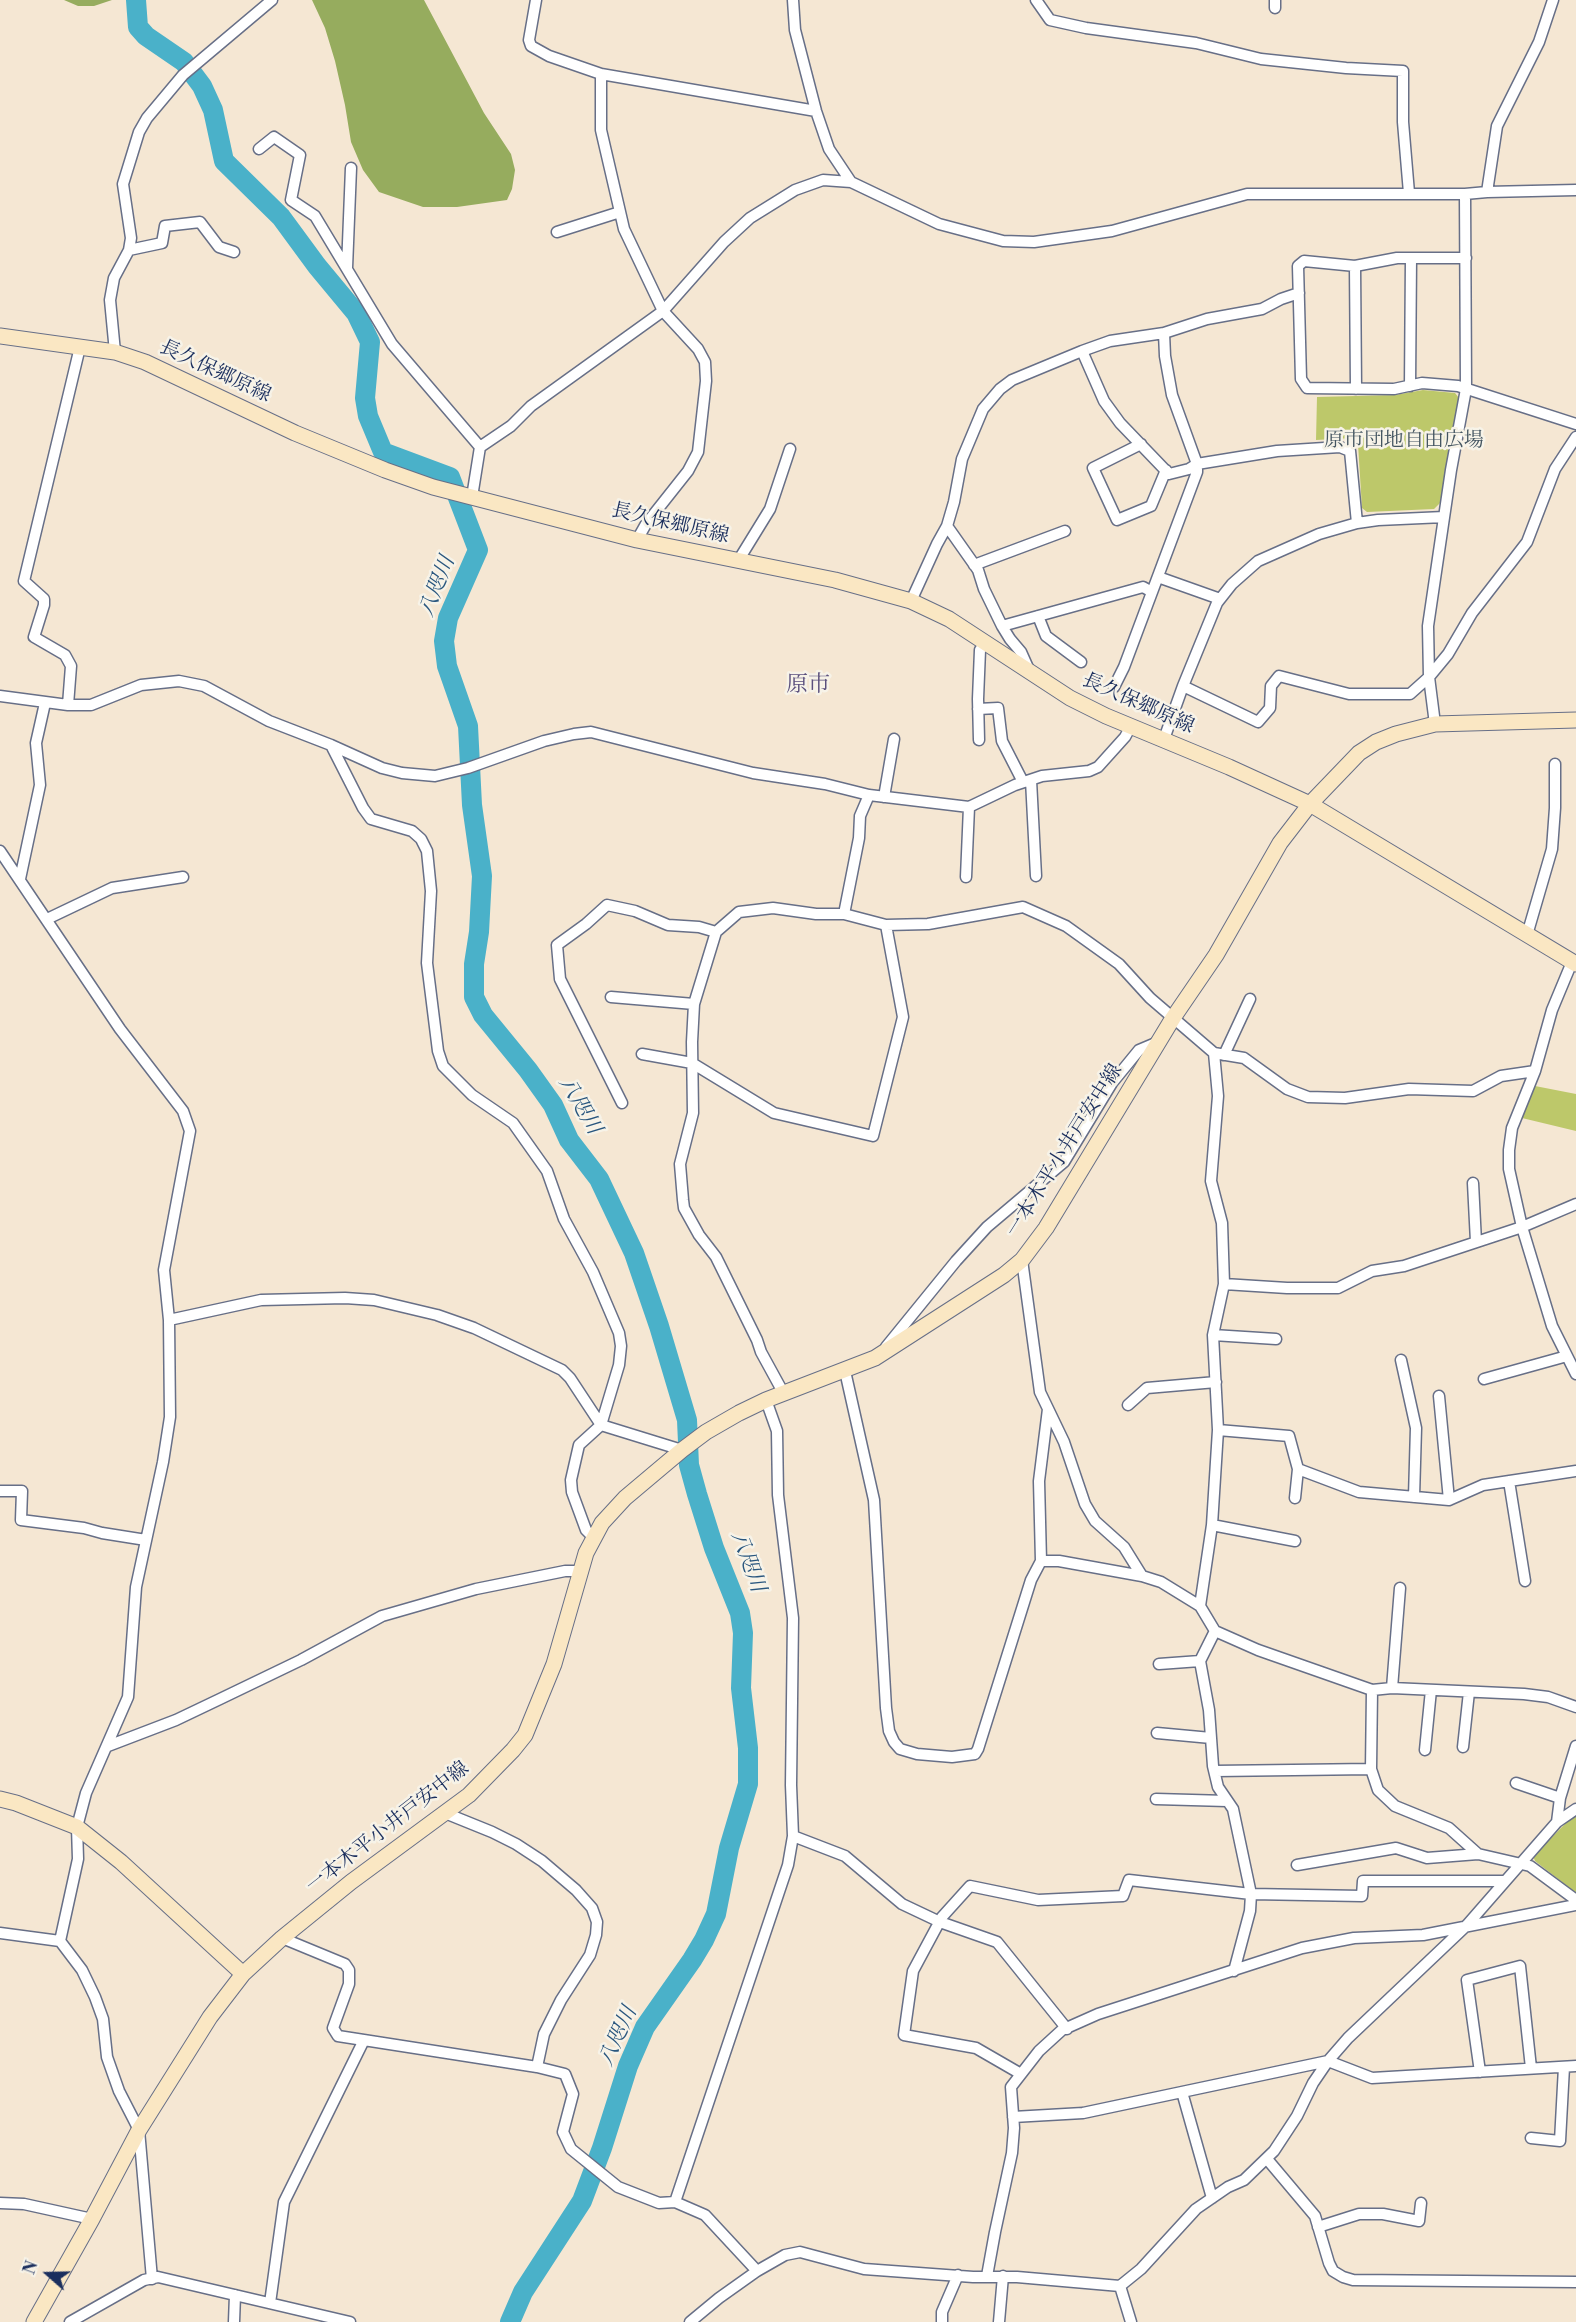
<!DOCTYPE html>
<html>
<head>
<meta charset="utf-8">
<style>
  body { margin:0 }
  #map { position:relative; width:1576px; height:2322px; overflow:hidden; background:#f5e7d3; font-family:"Libre Bodoni",serif }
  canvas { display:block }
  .north { position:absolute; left:18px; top:2244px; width:60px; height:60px; -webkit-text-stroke:4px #f7f3e8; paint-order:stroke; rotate:290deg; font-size:16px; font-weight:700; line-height:24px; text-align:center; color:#1b2f5e }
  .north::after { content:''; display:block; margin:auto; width:21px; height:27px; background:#1b2f5e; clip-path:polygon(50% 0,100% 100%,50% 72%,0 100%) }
</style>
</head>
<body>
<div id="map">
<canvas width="1576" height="2322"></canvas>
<div class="north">N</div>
</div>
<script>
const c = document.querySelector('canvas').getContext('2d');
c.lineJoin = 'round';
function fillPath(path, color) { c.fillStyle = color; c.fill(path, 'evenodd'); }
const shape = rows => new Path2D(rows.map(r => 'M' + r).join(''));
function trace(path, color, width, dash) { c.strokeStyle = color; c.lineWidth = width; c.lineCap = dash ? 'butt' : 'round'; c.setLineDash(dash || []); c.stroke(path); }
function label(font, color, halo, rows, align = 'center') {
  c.font = font + ' "Libre Bodoni","Noto Serif JP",serif'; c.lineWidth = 5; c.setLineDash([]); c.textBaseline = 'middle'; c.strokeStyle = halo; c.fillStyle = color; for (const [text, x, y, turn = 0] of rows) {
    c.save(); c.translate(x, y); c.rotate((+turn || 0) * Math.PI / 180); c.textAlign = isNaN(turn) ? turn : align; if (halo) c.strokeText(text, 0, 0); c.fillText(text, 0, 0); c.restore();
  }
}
fillPath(shape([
  [1423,390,1455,393,1459,398,1440,503,1434,509,1367,512,1362,508,1358,444,1353,438,1316,440,1317,397,1395,395],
  [1535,1086,1576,1094,1576,1131,1522,1118],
  [1576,1813,1576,1893,1535,1861,1533,1856]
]), '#bdc86a');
fillPath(shape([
  [64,0,112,0,94,6,78,6],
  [312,0,424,0,484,113,511,154,515,170,512,189,507,200,457,207,423,207,379,192,363,170,351,142,345,105,335,61,325,28]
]), '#96ac5e');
trace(shape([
  [136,0,138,27,146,36,184,62,202,86,213,110,224,161,281,217,317,266,356,313,370,342,365,398,368,416,383,452,450,477,478,550,448,618,444,641,447,666,468,726,472,805,482,876,479,932,474,964,474,997,483,1015,528,1070,553,1105,569,1140,599,1179,634,1253,659,1326,687,1420,689,1465,697,1494,714,1548,740,1613,743,1633,741,1688,748,1748,748,1784,729,1848,716,1914,704,1940,692,1960,645,2027,628,2066,602,2148,582,2201,523,2292,510,2322]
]), '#4ab1c9', 20);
const street = shape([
  [536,0,529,40,531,46,549,56,601,74,816,111],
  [793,0,795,30,816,111,829,149,851,182],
  [1036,0,1050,20,1086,28,1196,43,1261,59,1346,68,1403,71,1403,122,1409,193],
  [1275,0,1275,8],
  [601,74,601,130,624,229,663,311,698,349,705,362,706,381,698,452,688,471,646,524,637,540],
  [259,149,274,137,300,155,291,200,315,216,392,344,480,447],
  [1487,192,1576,190],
  [557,232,620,212],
  [129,250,162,243,165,226,200,222,219,247,234,252],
  [1466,258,1397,258,1355,266,1304,261,1298,266,1301,379,1307,388,1394,389,1422,383,1458,386,1576,424],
  [1355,266,1356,389],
  [347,268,351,168],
  [1164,333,1165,356,1172,395,1197,464,1277,451,1340,447,1350,451,1357,523],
  [1082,351,1104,401,1120,423,1169,474,1189,469,1197,464],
  [115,352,110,300,114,278,129,250,131,238,123,184,139,132,147,118,183,75,272,0],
  [1410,386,1411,258],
  [1141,444,1093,468,1117,520,1151,506,1166,470],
  [472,497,480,447,511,426,531,406,663,311,724,242,750,218,795,190,823,180,851,182,939,224,1003,241,1034,242,1112,231,1247,194,1465,194,1487,192,1497,126,1539,42,1553,0],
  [738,561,770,509,790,449],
  [974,565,1065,531],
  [1158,577,1220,599],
  [911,601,937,544,947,526],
  [1038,616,1046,636,1081,662],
  [1002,626,1143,587,1152,592],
  [1029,670,1021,652,1010,639,1002,626,984,589,978,570,947,526,954,502,962,459,983,409,1000,389,1012,380,1082,351,1110,341,1164,333,1207,319,1262,309,1281,299,1299,293],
  [1183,686,1258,722,1270,708,1271,686,1279,676,1349,694,1410,694,1429,677,1448,654,1472,613,1527,542,1555,469,1576,437],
  [1114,687,1124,667,1197,472,1197,464],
  [0,696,68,705,91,705,141,685,179,681,204,686,269,721,331,745,382,768,402,773,435,776,468,768,544,741,574,734,591,732,753,773,825,784,869,795,969,807,1015,785,1042,776,1089,771,1098,767,1125,737,1131,726],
  [68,705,71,666,65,655,34,637,44,605,44,599,24,581,80,347],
  [978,709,998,708,1002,741,1023,782],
  [1435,724,1429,677,1428,626,1451,470,1466,389,1465,194],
  [1164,739,1183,686,1217,603,1232,584,1258,561,1319,534,1357,523,1378,520,1444,517],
  [979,740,978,699,980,650,986,642],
  [331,745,363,808,371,819,412,831,421,839,427,851,431,891,427,963,438,1051,443,1066,472,1095,513,1123,547,1171,564,1219,593,1272,619,1333,621,1346,619,1365,601,1425,579,1445,571,1480,572,1492,586,1530,594,1538],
  [1031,780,1036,876],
  [884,797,894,739],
  [0,851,120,1029,183,1111,190,1131,164,1270,169,1320,170,1417,163,1462,136,1587,128,1697,86,1793,77,1827,78,1859,60,1941],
  [966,877,969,807],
  [20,879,40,785,36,743,45,703],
  [844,914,859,838,860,816,869,795],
  [47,919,112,888,183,877],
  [1527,935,1552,849,1555,808,1555,764],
  [1572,962,1552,1010,1535,1071,1512,1128,1509,1150,1509,1169,1522,1227,1552,1326,1576,1374],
  [611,997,694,1004],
  [642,1054,692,1063,774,1113,873,1136,903,1017,886,925],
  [1224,1055,1250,999],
  [622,1103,560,979,557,945,586,924,607,905,635,911,668,925,699,927,716,932],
  [1473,1183,1476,1242],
  [1022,1260,1040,1392,1064,1442,1085,1504,1095,1521,1124,1547,1142,1576],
  [1224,1284,1287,1288,1338,1288,1372,1271,1404,1266,1522,1227,1576,1204],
  [169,1320,261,1300,345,1298,374,1300,437,1315,474,1328,562,1370,570,1378,601,1425,682,1450],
  [1213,1335,1276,1339],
  [886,1347,956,1261,987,1227,1064,1162,1112,1083,1139,1050,1158,1042],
  [1401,1360,1416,1428,1414,1497],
  [845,1371,874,1500,886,1708,889,1731,894,1742,900,1749,917,1754,952,1757,975,1754,978,1749,1031,1580,1041,1561,1059,1561,1142,1576,1161,1582,1200,1606,1215,1631,1258,1650,1372,1690,1392,1688,1524,1694,1548,1697,1576,1707],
  [1484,1379,1567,1356],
  [784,1394,761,1352,757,1340,716,1257,699,1235,684,1208,683,1200,680,1164,693,1113,692,1042,694,1004,716,932,739,912,773,908,816,914,844,914,886,925,928,924,1023,907,1066,926,1119,964,1150,998,1214,1053,1244,1058,1287,1089,1308,1097,1345,1098,1409,1089,1473,1091,1501,1076,1535,1071],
  [1439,1396,1449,1500],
  [1128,1405,1147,1388,1216,1382],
  [1218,1430,1289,1436,1298,1469,1295,1498],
  [1298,1469,1359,1492,1449,1500,1483,1485,1576,1471],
  [1509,1481,1525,1581],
  [0,1491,22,1491,21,1520,84,1528,102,1533,146,1540],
  [1212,1525,1295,1541],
  [1041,1561,1039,1481,1048,1409],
  [1200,1606,1212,1525,1218,1430,1213,1335,1224,1284,1222,1223,1211,1181,1218,1096,1214,1053],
  [1215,1631,1200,1661,1209,1710,1213,1766,1218,1787,1233,1809,1251,1894,1250,1911,1234,1971],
  [1159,1664,1200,1661],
  [1392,1688,1400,1588],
  [1372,1690,1371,1769,1378,1790,1395,1806,1449,1828,1478,1854,1530,1866,1576,1900],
  [1157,1733,1211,1738],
  [108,1746,176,1720,220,1699,301,1660,382,1616,476,1589,565,1571,580,1571],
  [1463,1747,1469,1692],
  [1425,1750,1431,1690],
  [1215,1771,1371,1769],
  [1516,1783,1560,1798],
  [1156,1799,1227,1801],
  [445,1813,492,1832,516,1844,542,1861,576,1890,592,1908,597,1922,596,1935,590,1955,561,2000,544,2034,537,2067],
  [1557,1822,1560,1798,1576,1746],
  [793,1836,845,1856,902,1904,940,1922,997,1942,1067,2029],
  [1297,1865,1396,1848,1427,1858,1478,1854],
  [0,1933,60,1941,82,1970,95,1997,103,2019,107,2057,119,2091,139,2130,152,2279],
  [282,1938,345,1964,349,1970,349,1984,333,2028,338,2036,537,2067,565,2074,573,2094,563,2132,571,2149,618,2187,659,2203,675,2202,705,2215,757,2271],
  [1480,2072,1467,1980,1520,1966,1531,2068],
  [1021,2074,976,2048,904,2035,913,1971,942,1917,970,1886,1038,1900,1123,1896,1129,1880,1251,1894,1362,1896,1363,1881,1505,1881],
  [1182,2092,1212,2198],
  [1013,2117,1083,2113,1328,2061,1372,2078,1576,2066],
  [1531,2138,1560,2141,1564,2067],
  [1267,2159,1315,2216,1329,2263,1333,2271,1343,2277,1353,2280,1576,2282],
  [675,2202,788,1865,793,1836,791,1785,793,1618,778,1495,777,1431,766,1400],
  [0,2203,24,2204,92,2219],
  [1318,2227,1359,2214,1383,2214,1419,2221,1421,2203],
  [987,2276,995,2232,1012,2153,1014,2128,1011,2087,1039,2051,1062,2030,1098,2014,1302,1948,1354,1938,1423,1935,1576,1905],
  [1120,2286,1131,2322],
  [270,2303,284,2202,364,2040],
  [70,2322,144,2280,158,2277,350,2322],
  [234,2322,235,2295],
  [690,2322,719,2298,757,2271,785,2255,800,2252,864,2269,973,2277,1017,2277,1120,2286,1141,2269,1196,2209,1228,2187,1244,2180,1274,2151,1297,2116,1313,2083,1328,2061,1348,2038,1467,1925,1557,1822,1576,1809],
  [942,2322,942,2312,958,2275],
  [999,2322,1003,2276]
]);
const secondary = shape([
  [0,336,115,352,145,362,295,433,385,470,433,487,637,540,835,580,911,601,949,619,1070,698,1106,716,1229,767,1310,804,1576,964],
  [0,1799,16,1803,77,1827,121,1862,243,1974],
  [34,2322,92,2219,139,2130,210,2017,243,1974,282,1938,351,1882,469,1795,513,1750,525,1735,554,1664,586,1553,602,1523,625,1498,682,1450,706,1432,739,1413,766,1400,875,1358,1004,1275,1022,1260,1046,1228,1173,1018,1216,955,1280,843,1310,804,1359,753,1376,742,1396,734,1435,724,1576,720]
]);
trace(street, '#676f87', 13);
trace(secondary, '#676f87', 17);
trace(street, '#fff', 10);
trace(secondary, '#fae7c3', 15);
label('20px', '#1b2f5e', '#f7f3e8', [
  ["長久保郷原線",215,372,25],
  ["長久保郷原線",670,524,13],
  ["長久保郷原線",1138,704,24],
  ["一本木平小井戸安中線",1065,1151,-58],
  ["一本木平小井戸安中線",388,1828,-38]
]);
label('20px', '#445561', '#f7f3e8', [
  ["原市団地自由広場",1404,441]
]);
label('italic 21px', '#29567e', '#f7f3e8', [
  ["八咫川",438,587,-69],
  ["八咫川",579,1106,59],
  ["八咫川",747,1562,70],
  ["八咫川",619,2037,-66]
]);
label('22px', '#5b507d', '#f7f3e8', [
  ["原市",808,686]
]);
</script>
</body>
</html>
